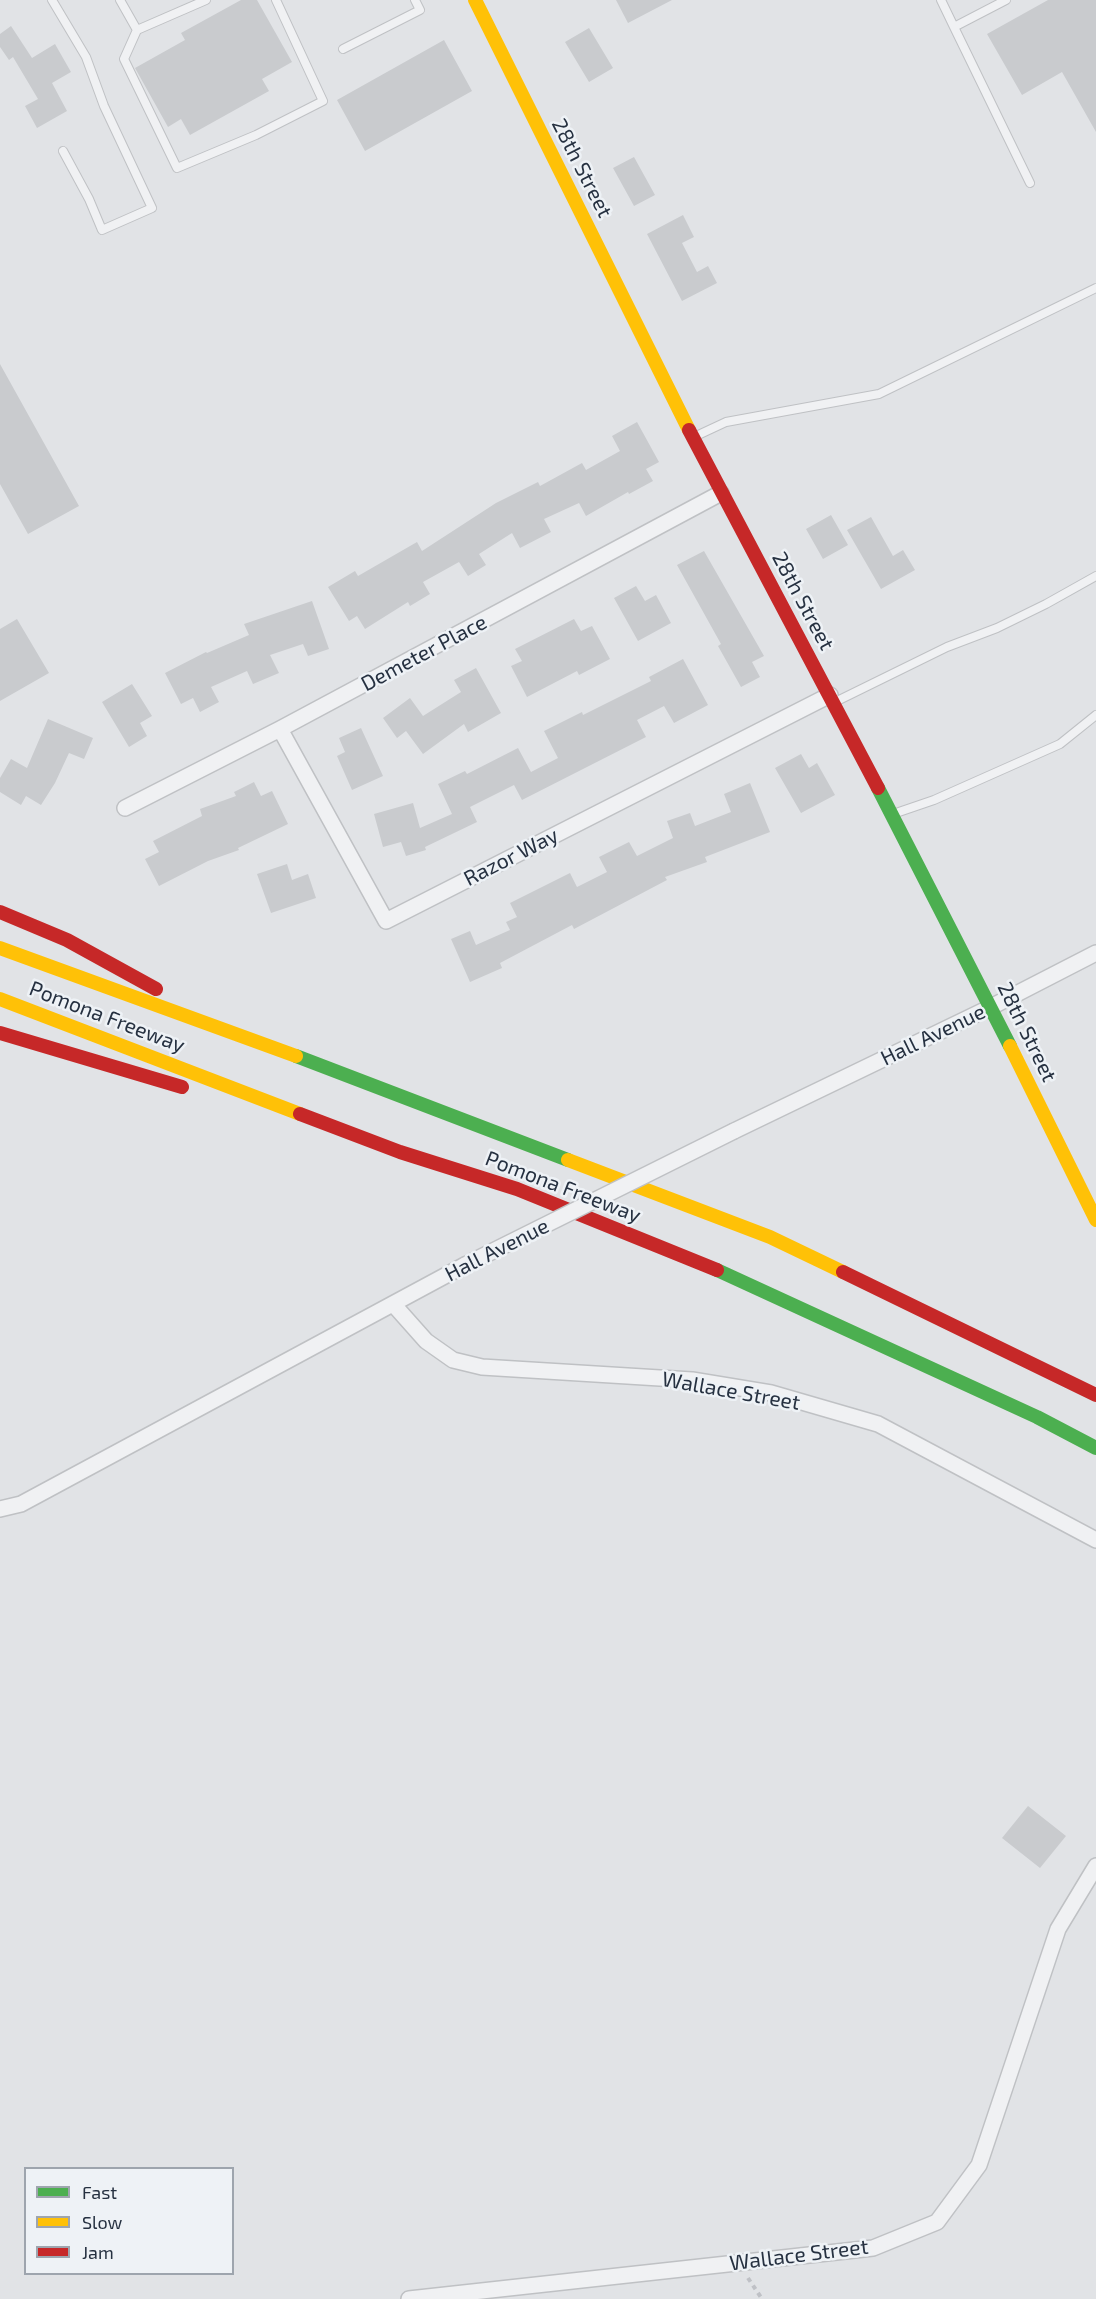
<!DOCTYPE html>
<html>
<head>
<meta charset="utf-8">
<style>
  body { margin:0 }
  #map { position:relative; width:1096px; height:2299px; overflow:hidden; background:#e1e3e6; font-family:"Exo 2",sans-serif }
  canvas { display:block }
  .legend { position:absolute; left:24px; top:2167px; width:210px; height:108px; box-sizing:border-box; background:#eef2f6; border:2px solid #9ea5ae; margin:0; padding:8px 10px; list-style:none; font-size:18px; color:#263141 }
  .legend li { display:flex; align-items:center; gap:12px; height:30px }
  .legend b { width:30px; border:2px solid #9ea5ae }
</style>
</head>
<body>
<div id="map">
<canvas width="1096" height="2299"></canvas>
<ul class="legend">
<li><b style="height:8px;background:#4caf50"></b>Fast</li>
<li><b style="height:8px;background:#ffc107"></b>Slow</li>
<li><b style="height:8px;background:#c62828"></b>Jam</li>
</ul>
</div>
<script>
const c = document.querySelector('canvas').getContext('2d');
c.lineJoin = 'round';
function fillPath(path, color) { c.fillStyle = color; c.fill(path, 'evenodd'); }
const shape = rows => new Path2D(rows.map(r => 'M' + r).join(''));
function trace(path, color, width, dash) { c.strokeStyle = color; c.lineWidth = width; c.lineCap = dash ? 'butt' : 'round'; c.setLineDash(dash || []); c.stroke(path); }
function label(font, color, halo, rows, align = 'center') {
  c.font = font + ' "Exo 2",sans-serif'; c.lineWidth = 5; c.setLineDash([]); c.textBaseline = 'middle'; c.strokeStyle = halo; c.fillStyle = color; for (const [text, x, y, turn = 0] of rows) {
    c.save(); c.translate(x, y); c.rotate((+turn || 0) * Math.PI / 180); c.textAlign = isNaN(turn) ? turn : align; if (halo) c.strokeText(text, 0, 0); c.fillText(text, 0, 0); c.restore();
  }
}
fillPath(shape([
  [241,0,257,0,292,62,262,79,269,91,190,135,181,119,168,127,135,68,185,40,181,33],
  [616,0,672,0,628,23],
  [1048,0,1096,0,1096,132,1062,72,1022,95,987,34],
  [11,26,32,58,55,44,71,72,52,83,67,111,37,128,25,106,38,99,13,57,9,60,0,47,0,34],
  [589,28,613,68,589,82,565,42],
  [444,40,472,91,365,151,337,100],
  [634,157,655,195,634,206,613,168],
  [683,215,694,237,682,243,697,272,708,266,717,283,682,301,647,234],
  [0,364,79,506,28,534,0,484],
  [637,422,659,462,646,469,653,481,629,494,628,492,586,516,579,503,544,519,551,532,520,548,512,533,479,554,486,565,468,576,459,562,423,582,430,594,410,606,408,602,365,629,357,616,349,621,328,587,355,571,358,576,417,542,422,551,496,503,538,482,540,486,582,463,586,470,620,451,612,436],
  [831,515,848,545,823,559,806,529],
  [871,517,893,556,903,550,915,570,881,589,847,530],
  [704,551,764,656,752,662,760,677,741,687,718,646,721,644,677,565],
  [636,586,645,601,656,595,671,623,638,641,614,598],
  [312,601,329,649,308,656,303,644,270,655,279,673,253,684,247,671,211,687,219,702,200,712,193,698,181,704,165,673,206,652,207,653,249,635,244,624],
  [17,619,49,673,0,701,0,629],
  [574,619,581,631,592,626,610,659,579,675,577,671,527,697,511,666,522,661,515,649],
  [683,659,708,705,674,723,664,706,637,720,646,737,522,800,514,785,470,807,477,822,425,847,426,850,406,856,401,842,383,847,374,814,413,803,420,828,452,814,438,784,465,771,467,774,518,748,531,772,558,758,544,731,582,712,583,715,651,681,649,677],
  [476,668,501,713,468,732,464,724,423,754,406,731,397,738,383,718,410,698,423,716,461,692,454,680],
  [132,684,152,716,140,723,147,736,129,747,102,702],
  [48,719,93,738,84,759,69,753,55,783,41,805,26,796,21,805,0,792,0,778,11,759,27,768],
  [361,728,383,776,352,790,337,756,345,752,339,738],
  [801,754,809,768,817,763,835,795,801,813,775,768],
  [254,782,261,796,272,791,288,824,238,848,239,850,208,861,159,886,145,859,159,852,153,841,202,816,200,809,236,796,234,792],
  [750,783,770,832,705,857,707,862,665,877,667,880,574,929,572,925,500,963,502,968,470,982,451,939,470,931,476,945,510,930,506,922,517,917,510,903,570,873,577,887,607,872,599,857,629,842,637,856,673,838,667,821,690,813,695,826,731,812,724,794],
  [287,864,292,880,308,874,316,898,271,913,257,874],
  [1028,1806,1066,1836,1040,1868,1002,1838]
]), '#c9cbce');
const lane = shape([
  [52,0,86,57,104,106,152,208,102,230,89,199,63,151],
  [120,0,137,30,206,0],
  [941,0,954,27],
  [1006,0,954,27,1030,183],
  [137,30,124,59,177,168,256,135,323,101,276,0],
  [343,49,420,10,415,0],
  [696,436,726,422,879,394,1096,288],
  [835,702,947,647,997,628,1046,604,1096,576],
  [893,814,934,800,1060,744,1096,715]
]);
const street = shape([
  [280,729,386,921,830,695],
  [125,808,280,729,721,493],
  [734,1131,991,1007,1096,953],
  [394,1305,426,1341,453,1360,482,1367,692,1380,771,1393,878,1424,1096,1540],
  [0,1509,21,1504,465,1265],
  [409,2299,873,2248,937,2222,979,2165,1058,1929,1096,1866]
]);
trace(lane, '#bfc1c4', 10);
trace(street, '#bfc1c4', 18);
trace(shape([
  [748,2278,762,2299]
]), '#bfc1c6', 4, [4.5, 4.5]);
trace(lane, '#f0f1f3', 8);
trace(street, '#f0f1f3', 15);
trace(shape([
  [878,788,1010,1046],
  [296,1056,568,1160],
  [717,1270,1037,1417,1096,1448]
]), '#4caf50', 14);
trace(shape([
  [475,0,689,430],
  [0,948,296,1056],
  [0,999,300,1114],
  [1010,1046,1096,1220],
  [568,1160,770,1237,843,1272]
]), '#ffc107', 14);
trace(shape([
  [689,430,878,788],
  [0,912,67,940,156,989],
  [0,1033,182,1087],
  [300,1114,400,1152,517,1189,717,1270],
  [843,1272,1096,1395]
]), '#c62828', 14);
const streetBridge = shape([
  [465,1265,734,1131]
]);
trace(streetBridge, '#bfc1c4', 18, []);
trace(streetBridge, '#f0f1f3', 15);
label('21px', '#263141', '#eef2f6', [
  ["28th Street",582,168,63],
  ["28th Street",803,601,62],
  ["Demeter Place",424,653,-28],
  ["Razor Way",511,857,-27],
  ["Pomona Freeway",107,1017,21],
  ["28th Street",1027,1032,64],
  ["Hall Avenue",933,1035,-26],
  ["Pomona Freeway",563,1187,21],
  ["Hall Avenue",497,1250,-27],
  ["Wallace Street",731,1391,10],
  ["Wallace Street",799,2255,-7]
]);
</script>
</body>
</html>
